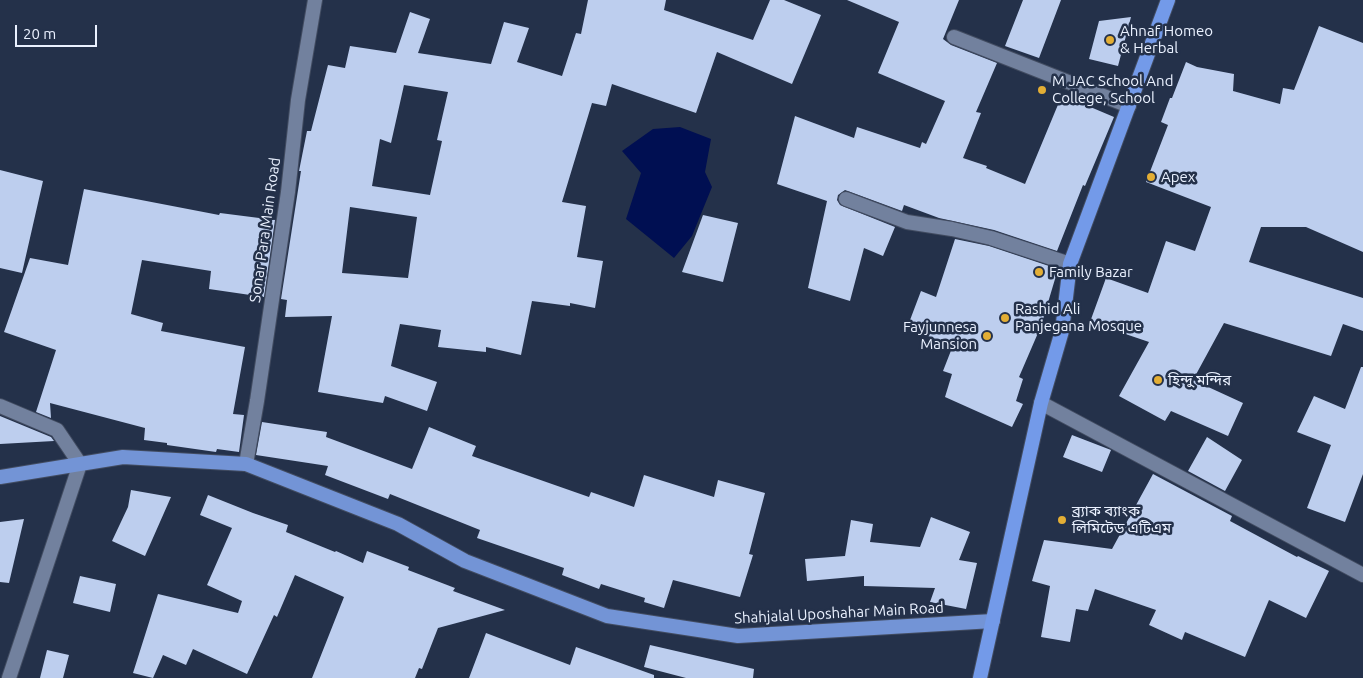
<!DOCTYPE html>
<html>
<head>
<meta charset="utf-8">
<style>
  body { margin:0 }
  #map { position:relative; width:1363px; height:678px; overflow:hidden; background:#24314a; font-family:Ubuntu,sans-serif }
  canvas { display:block }
  .scale { position:absolute; left:15px; top:25px; width:82px; height:22px; box-sizing:border-box; border:2px solid #eaf1ff; border-top:0; padding-left:6px; font-size:15px; line-height:18px; white-space:nowrap; color:#eaf1ff; -webkit-text-stroke:4px #24314a; paint-order:stroke }
</style>
</head>
<body>
<div id="map">
<canvas width="1363" height="678"></canvas>
<div class="scale">20 m</div>
</div>
<script>
const c = document.querySelector('canvas').getContext('2d');
c.lineJoin = 'round';
function fillPath(path, color) { c.fillStyle = color; c.fill(path, 'evenodd'); }
const shape = rows => new Path2D(rows.map(r => 'M' + r).join(''));
function trace(path, color, width, dash) { c.strokeStyle = color; c.lineWidth = width; c.lineCap = dash ? 'butt' : 'round'; c.setLineDash(dash || []); c.stroke(path); }
function label(font, color, halo, rows, align = 'center') {
  c.font = font + ' Ubuntu,"Noto Sans Bengali",sans-serif'; c.lineWidth = 5; c.setLineDash([]); c.textBaseline = 'middle'; c.strokeStyle = halo; c.fillStyle = color; for (const [text, x, y, turn = 0] of rows) {
    c.save(); c.translate(x, y); c.rotate((+turn || 0) * Math.PI / 180); c.textAlign = isNaN(turn) ? turn : align; if (halo) c.strokeText(text, 0, 0); c.fillText(text, 0, 0); c.restore();
  }
}
fillPath(shape([
  [680,127,711,139,705,172,712,187,692,236,674,258,626,219,641,173,622,151,653,129]
]), '#000f52');
fillPath(shape([
  [588,0,666,0,664,10,753,40,770,0,784,0,821,15,792,84,717,52,696,113,612,84,606,106,592,103,562,202,586,206,577,257,603,261,595,308,570,303,570,306,532,301,521,355,486,347,486,352,438,347,441,330,400,324,391,366,437,382,427,411,385,396,383,403,318,392,332,316,285,317,287,300,281,299,301,171,299,171,307,131,311,131,328,65,345,68,350,46,396,53,410,12,430,19,418,53,491,64,504,22,529,28,517,62,562,76,576,33,581,34],
  [404,85,448,92,437,140,442,141,430,195,372,186,380,139,391,143],
  [350,207,417,217,408,278,342,273],
  [847,0,959,0,943,39,951,45,997,63,976,112,981,113,963,158,987,166,986,168,1025,184,1062,95,1114,117,1085,186,1083,185,1057,251,994,230,939,218,904,205,902,211,845,190,838,195,837,200,840,205,895,227,883,256,864,248,850,301,808,288,827,201,777,184,795,116,854,138,857,127,920,148,922,142,926,144,945,101,878,73,899,22],
  [1023,0,1061,0,1039,58,1005,46],
  [1131,17,1118,66,1089,59,1099,21],
  [1319,26,1363,43,1363,252,1306,227,1261,227,1249,262,1363,298,1363,331,1343,324,1331,356,1224,323,1193,380,1243,403,1228,436,1171,411,1165,421,1119,396,1149,342,1090,322,1106,278,1148,293,1166,241,1195,251,1211,207,1146,182,1168,125,1161,122,1170,98,1172,98,1186,62,1197,67,1234,74,1233,91,1280,104,1283,88,1294,90],
  [0,170,43,181,22,273,0,268],
  [84,189,219,215,220,213,275,220,264,297,209,289,211,271,142,260,131,314,163,323,161,331,245,347,233,414,244,415,239,452,217,449,216,452,167,445,167,443,144,440,145,428,50,403,51,418,36,412,56,350,4,332,30,258,68,265],
  [703,215,738,223,723,282,682,272],
  [955,239,989,246,1058,269,1041,326,1019,377,1023,379,1016,401,1023,404,1012,427,945,397,952,374,943,371,952,348,935,341,936,339,907,328,921,291,936,297],
  [1361,367,1363,367,1363,474,1345,522,1307,508,1331,445,1297,432,1314,396,1345,409],
  [0,416,51,437,54,441,0,444],
  [262,422,327,432,326,437,412,469,429,427,476,446,472,456,589,497,591,492,634,507,644,475,714,497,718,480,765,493,749,554,753,555,740,597,673,580,664,608,644,602,645,598,601,584,599,589,562,575,564,568,477,538,480,530,390,494,388,499,325,475,328,466,256,455],
  [1072,435,1111,450,1102,472,1063,457],
  [1207,437,1242,460,1225,491,1188,471],
  [1153,474,1232,516,1230,521,1297,557,1298,556,1329,571,1306,618,1269,600,1245,657,1185,632,1182,640,1149,625,1156,610,1095,589,1088,611,1076,609,1070,642,1041,637,1050,586,1032,581,1044,540,1112,549],
  [131,490,171,497,145,556,112,541,128,507],
  [208,495,253,513,288,525,286,532,335,552,336,551,363,563,367,551,409,567,408,570,455,588,453,591,505,610,438,628,422,669,419,668,415,678,312,678,344,597,295,575,277,617,274,615,247,674,193,649,186,665,163,655,153,678,133,673,158,594,238,613,242,601,207,585,232,528,200,515],
  [931,517,970,532,959,560,977,563,966,609,930,602,935,588,864,586,864,576,807,581,805,559,845,556,851,520,873,524,870,542,920,547],
  [24,519,9,583,0,582,0,522],
  [80,576,116,584,110,612,73,603],
  [486,633,570,665,576,647,654,675,654,678,469,678],
  [650,645,754,669,753,678,686,678,644,667],
  [47,650,69,655,63,678,40,678]
]), '#bdceee');
const minor = shape([
  [954,37,1129,106],
  [846,199,907,222,952,229,991,238,1070,264],
  [1041,403,1363,575],
  [0,406,57,430,80,464,9,678],
  [246,464,257,401,288,192,298,100,315,0]
]);
const primary = shape([
  [0,477,123,457,246,464,398,524,465,561,607,616,738,636,993,621]
]);
const trunk = shape([
  [980,678,1041,403,1062,331,1070,264,1168,0]
]);
trace(minor, '#424c61', 16);
trace(primary, '#424c61', 16);
trace(trunk, '#424c61', 16);
trace(minor, '#72819e', 14);
trace(primary, '#7394d6', 14);
trace(trunk, '#739ae9', 14);
for (const [x, y, r, color] of [
  [1110,40,5,"#e3ae35"],
  [1042,90,5,"#e3ae35"],
  [1151,177,5,"#e3ae35"],
  [1039,272,5,"#e3ae35"],
  [1005,318,5,"#e3ae35"],
  [987,336,5,"#e3ae35"],
  [1158,380,5,"#e3ae35"],
  [1062,520,5,"#e3ae35"]
]) { const dot = new Path2D(); dot.arc(x, y, r, 0, 2 * Math.PI); c.fillStyle = color; c.fill(dot); trace(dot, '#24314a', 2); }
label('15px', '#eaf1ff', '#24314a', [
  ["Ahnaf Homeo",1120,31],
  ["& Herbal",1120,48],
  ["M JAC School And",1052,81],
  ["College, School",1052,98],
  ["Apex",1161,177],
  ["Family Bazar",1049,272],
  ["Rashid Ali",1015,309],
  ["Panjegana Mosque",1015,326],
  ["Fayjunnesa",977,327,"right"],
  ["Mansion",977,344,"right"],
  ["হিন্দু মন্দির",1168,380],
  ["ব্র্যাক ব্যাংক",1072,511],
  ["লিমিটেড এটিএম",1072,528]
], 'left');
label('15px', '#eaf1ff', '#24314a', [
  ["Sonar Para Main Road",265,230,-82],
  ["Shahjalal Uposhahar Main Road",839,613,-3]
]);
</script>
</body>
</html>
